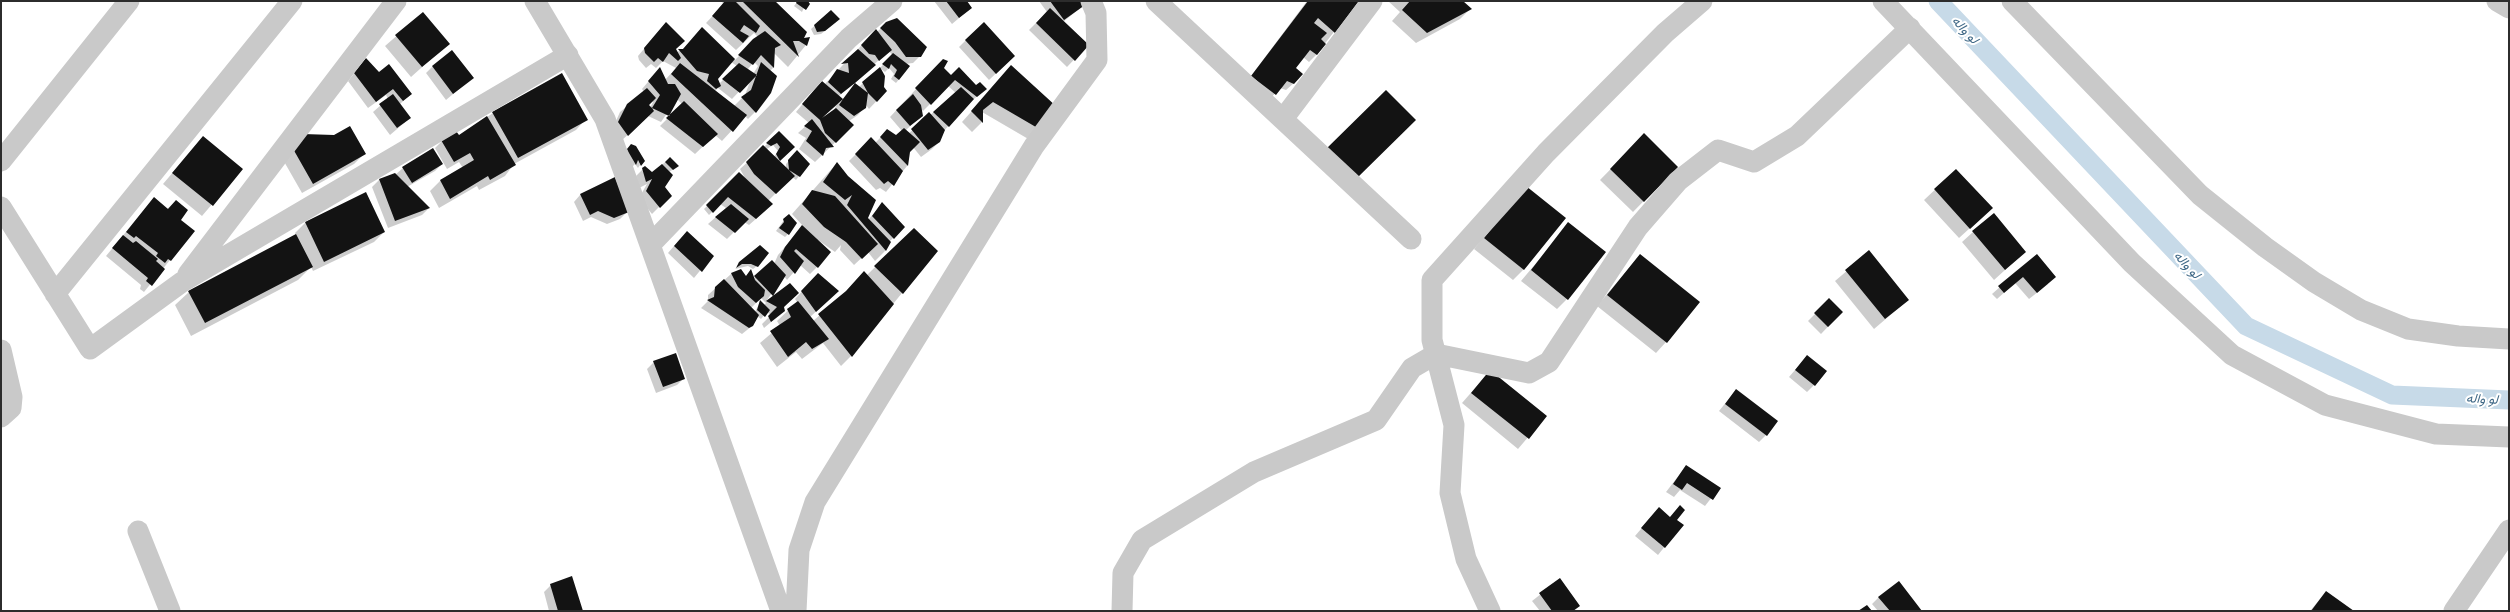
<!DOCTYPE html>
<html>
<head>
<meta charset="utf-8">
<style>
  body { margin:0 }
  #map { position:relative; width:2510px; height:612px; overflow:hidden; background:#fff; font-family:"Public Sans",sans-serif }
  canvas { display:block }
  .frame { position:absolute; inset:0; border:2px solid #2c2c2c; pointer-events:none }
</style>
</head>
<body>
<div id="map">
<canvas width="2510" height="612"></canvas>
<div class="frame"></div>
</div>
<script>
const c = document.querySelector('canvas').getContext('2d');
c.lineJoin = 'round';
function fillPath(path, color) { c.fillStyle = color; c.fill(path, 'evenodd'); }
const shape = rows => new Path2D(rows.map(r => 'M' + r).join(''));
function trace(path, color, width, dash) { c.strokeStyle = color; c.lineWidth = width; c.lineCap = dash ? 'butt' : 'round'; c.setLineDash(dash || []); c.stroke(path); }
function label(font, color, halo, rows, align = 'center') {
  c.font = font + ' "Public Sans",Vazirmatn,sans-serif'; c.lineWidth = 4; c.setLineDash([]); c.textBaseline = 'middle'; c.strokeStyle = halo; c.fillStyle = color; for (const [text, x, y, turn = 0] of rows) {
    c.save(); c.translate(x, y); c.rotate((+turn || 0) * Math.PI / 180); c.textAlign = isNaN(turn) ? turn : align; if (halo) c.strokeText(text, 0, 0); c.fillText(text, 0, 0); c.restore();
  }
}
fillPath(shape([
  [721,1,774,1,802,39,808,38,806,45,788,67,774,53,773,68,770,71,770,92,755,112,748,119,745,116,722,141,715,135,695,154,660,126,682,104,677,99,661,122,648,116,620,142,612,130,620,112,644,92,642,89,660,68,665,80,676,68,663,61,656,68,651,64,646,68,639,60,638,56,659,31,677,52,682,50,702,29,735,60,758,37,754,33,736,50,706,23,724,4],
  [731,62,737,66,719,84,717,78],
  [754,62,758,66,753,74,747,70],
  [751,79,745,95,734,106,715,91,718,88,732,99],
  [652,101,653,102,650,108,648,105],
  [798,1,807,1,802,12,794,6],
  [934,1,966,1,971,8,952,24],
  [1039,1,1081,1,1084,5,1063,22,1088,45,1067,67,1029,30,1047,12],
  [1307,1,1358,1,1316,55,1309,62,1303,57,1294,68,1294,83,1286,90,1280,88,1268,101,1245,84],
  [1388,1,1461,1,1470,9,1460,19,1416,43,1392,21,1400,12],
  [831,11,836,22,821,34,814,35,811,29],
  [423,13,448,44,411,77,385,46],
  [887,22,920,56,913,63,905,64,909,67,896,83,891,79,894,74,889,68,885,72,880,68,892,55,889,51,838,97,842,100,855,84,859,87,863,83,883,87,886,91,869,109,866,105,858,115,849,121,853,125,815,162,799,149,806,138,798,133,809,123,796,112,815,89,824,85,875,31,877,32],
  [837,105,833,111,825,117,824,116],
  [966,40,1007,63,989,80,959,47],
  [943,60,943,68,950,77,986,89,969,103,943,132,940,141,932,149,921,157,913,147,909,152,907,166,886,192,880,188,876,190,849,161,871,139,875,143,887,131,896,136,902,131,890,117],
  [948,86,956,93,908,134,905,131,922,115,921,109,923,111],
  [360,66,379,74,411,94,400,104,410,118,390,135,373,112,388,99,386,95,368,108,348,81],
  [432,67,472,78,446,100,426,73],
  [1011,67,1056,107,1030,140,982,112,982,122,972,132,962,122],
  [493,113,586,119,576,130,514,164,505,176,479,190,477,186,439,208,430,191,440,181,463,168,459,162,447,169,435,148,442,141,459,136],
  [779,133,794,147,779,161,786,168,786,164,797,152,809,164,796,180,792,177,768,201,765,211,749,225,744,222,727,239,708,224,726,208,720,204,709,215,704,209,731,182,745,178,740,169],
  [773,145,778,151,774,157,767,149],
  [1644,135,1677,167,1633,212,1600,180],
  [203,137,242,169,202,216,163,184],
  [631,145,640,165,638,168,635,164,632,167,625,153],
  [293,146,364,154,354,164,302,193,282,158],
  [670,158,674,169,669,172,664,187,670,196,652,214,639,198,647,184,639,188,636,176,645,167,652,173],
  [442,164,435,171,407,187,429,208,422,215,388,228,372,187,379,180,395,175,403,168],
  [836,164,868,220,882,204,904,227,890,241,885,251,875,261,868,252,854,265,840,250,841,245,835,252,818,240,817,267,810,274,800,265,787,280,784,276,767,300,783,307,777,317,764,328,762,324,771,315,767,312,761,319,757,316,752,326,742,334,701,308,708,301,708,295,731,274,740,271,745,277,751,271,754,278,772,262,774,264,778,255,803,226,792,214],
  [761,298,766,303,764,305,760,302,755,312,751,308],
  [1956,170,1981,218,1959,238,1924,200],
  [366,194,384,232,374,242,313,271,311,267,298,280,191,336,175,305,189,292,296,235,295,233,305,223],
  [580,195,627,212,620,219,607,224,591,217,583,221,574,202],
  [1515,197,1524,269,1513,280,1474,249],
  [154,198,167,209,176,201,180,220,170,260,144,292,140,289,141,285,106,256],
  [784,220,788,234,785,237,776,231],
  [1569,224,1567,299,1557,309,1521,281],
  [914,229,936,251,851,356,841,366,823,343,802,359,796,352,777,367,760,343,780,326,777,321,797,302,795,299,818,274,831,298,810,317,813,321,842,296,864,272,867,275],
  [1973,232,2025,252,1994,280,1962,242],
  [680,239,712,256,694,278,668,253],
  [760,246,757,266,753,269,748,266,735,269],
  [1869,252,1908,300,1874,329,1835,281],
  [1640,255,1666,342,1656,353,1597,306],
  [2036,255,2048,284,2029,299,2015,283,1997,299,1992,294],
  [1829,300,1842,312,1821,334,1808,321],
  [1807,356,1814,385,1807,392,1789,377],
  [654,362,684,378,677,385,656,393,647,369],
  [1490,371,1546,416,1518,449,1462,403],
  [1736,390,1766,435,1759,442,1719,411],
  [1686,466,1719,488,1705,506,1680,490,1674,497,1666,492],
  [1652,516,1670,518,1682,525,1658,555,1635,536],
  [1560,579,1579,605,1574,611,1540,611,1532,601],
  [551,585,582,611,549,611,544,592],
  [2326,592,2352,611,2310,611],
  [1879,597,1921,611,1878,611,1872,604]
]), '#0003');
trace(shape([
  [1938,1,2246,326,2392,395,2509,400]
]), '#c7dae8', 19);
fillPath(shape([
  [725,1,735,1,760,26,756,33,744,25,740,31,749,36,743,43,712,16],
  [742,1,775,1,807,32,804,38,810,37,807,46,799,41,793,41,799,57],
  [797,1,808,1,810,4,806,10,796,3],
  [946,1,967,1,972,8,959,18],
  [1050,1,1083,1,1085,5,1064,20],
  [1308,1,1359,1,1335,33,1318,18,1314,23,1327,33,1321,39,1326,44,1317,55,1310,50,1296,68,1303,74,1294,84,1287,81,1276,95,1251,76],
  [1410,1,1463,1,1472,9,1427,33,1402,10],
  [1050,8,1089,45,1075,61,1036,23],
  [831,10,840,19,825,31,817,32,814,25],
  [423,12,450,44,422,67,395,35],
  [897,18,927,47,921,57,906,57,895,42,880,28,886,22],
  [666,22,685,41,676,49,681,58,678,61,669,53,663,62,658,58,654,62,645,53,644,48],
  [984,22,1015,56,996,74,965,40],
  [702,27,735,59,718,79,721,86,716,89,707,81,709,74,697,71,678,49,683,49],
  [876,29,892,50,879,61,875,55,869,54,861,45],
  [765,31,781,45,775,48,774,68,761,55,753,65,738,55,753,39],
  [858,49,876,65,855,83,868,93,862,82,880,67,885,76,884,87,887,91,877,102,868,93,866,108,854,116,839,105,843,99,822,118,836,108,854,125,836,143,825,133,820,120,802,104,822,81,843,99,855,83,841,94,828,82,837,69,849,73,848,63,841,64],
  [452,50,474,78,453,94,432,66],
  [893,53,910,66,899,80,894,76,897,70,891,64,889,69,882,64],
  [366,58,379,72,389,64,412,94,403,101,393,89,376,102,354,73],
  [943,59,948,61,944,68,951,75,959,67,976,85,980,82,987,89,977,97,955,80,931,105,915,88],
  [761,62,777,76,771,93,756,113,741,97,751,90],
  [680,63,747,115,733,132,671,74],
  [739,63,757,75,740,93,722,79],
  [1011,65,1057,107,1041,130,993,102,983,110,983,123,971,111],
  [660,67,668,84,675,84,681,94,669,116,652,108,654,111,628,136,618,122,627,104,647,88,656,98,649,105,652,108,660,95,648,81],
  [562,73,588,120,518,158,492,112],
  [961,87,974,99,949,127,933,112],
  [1386,90,1416,120,1356,179,1326,149],
  [393,94,411,118,397,128,379,104],
  [913,94,921,105,923,116,910,126,896,110],
  [684,101,718,134,703,147,666,118],
  [929,112,945,130,940,142,928,150,911,129],
  [487,116,516,165,490,180,488,176,450,199,440,180,474,160,470,153,454,162,441,140,456,131,459,135],
  [812,119,834,147,826,148,823,156,806,141,812,131,804,126],
  [350,126,366,154,313,184,292,147,303,134,334,135],
  [904,128,920,142,910,152,908,166,880,137,887,129,896,135],
  [779,131,795,147,780,161,776,154,780,147,777,143,771,146,766,143],
  [1644,133,1678,167,1644,202,1610,169],
  [203,136,243,169,213,206,172,173],
  [871,137,903,171,894,186,888,181,884,184,855,154],
  [631,144,636,146,645,161,641,166,638,160,636,165,629,153,627,149],
  [763,145,789,170,788,160,797,150,810,164,800,177,789,170,795,176,776,194,754,174,746,162],
  [433,148,443,164,412,183,402,167],
  [670,157,679,166,673,170,665,162],
  [837,162,848,176,876,200,868,218,891,242,886,251,847,205,852,195,845,200,823,182],
  [662,164,673,175,665,187,672,196,660,208,646,191,652,179,646,182,642,168,645,166,652,172],
  [1956,169,1993,208,1970,229,1934,189],
  [739,172,773,204,756,219,728,197,713,213,706,205],
  [395,173,430,208,395,221,379,179],
  [615,177,629,212,614,218,598,211,590,215,580,194],
  [1526,186,1566,218,1524,270,1484,238],
  [812,190,835,196,878,244,862,259,846,242,824,227,802,204],
  [366,192,385,232,324,262,305,222],
  [154,197,168,209,176,200,188,210,181,220,195,231,171,261,168,259,165,263,156,256,158,253,136,236,134,238,126,232],
  [882,202,905,227,894,239,872,216],
  [731,204,749,219,735,233,715,217],
  [1994,213,2026,252,2005,270,1972,231],
  [789,214,797,223,789,235,779,228,784,222,783,219],
  [1568,222,1606,252,1568,300,1531,270],
  [802,225,831,252,818,268,796,249,794,251,804,261,795,274,780,257,785,247],
  [914,228,938,251,903,294,874,266],
  [687,231,714,256,702,272,674,246],
  [296,234,313,267,205,323,188,291],
  [123,235,133,243,136,241,158,259,156,261,165,269,152,286,146,281,148,278,112,248],
  [760,245,769,253,758,267,751,264,742,264,736,268,739,262],
  [1869,250,1909,300,1885,319,1845,270],
  [1640,254,1700,302,1667,343,1607,295],
  [2037,254,2056,277,2037,293,2023,277,2004,293,1998,286],
  [772,260,786,275,773,296,754,276],
  [741,269,746,276,751,269,755,280,765,290,764,296,756,303,738,287,731,273],
  [864,271,894,304,852,357,818,314,846,291],
  [818,273,839,291,816,312,801,291],
  [724,279,759,315,753,326,749,328,707,300,714,297,715,287],
  [790,283,799,293,784,307,785,311,771,322,768,316,777,307,766,301],
  [1829,298,1843,312,1828,327,1814,313],
  [760,300,770,310,765,317,757,310],
  [798,301,829,339,812,349,806,342,788,357,770,331,791,317,787,309],
  [676,353,685,379,663,387,653,361],
  [1807,355,1827,371,1815,386,1795,370],
  [1490,370,1547,416,1529,439,1471,393],
  [1736,389,1778,421,1767,436,1725,404],
  [1686,465,1721,488,1713,500,1687,483,1682,490,1673,484],
  [1680,505,1685,510,1677,520,1684,525,1665,548,1641,528,1659,507,1670,517],
  [572,576,583,611,558,611,550,584],
  [1560,578,1580,606,1573,611,1552,611,1539,593],
  [1899,581,1922,611,1890,611,1878,597],
  [2326,591,2354,611,2311,611],
  [1867,605,1872,611,1858,611]
]), '#131313');
trace(shape([
  [535,1,605,119,781,611],
  [1156,1,1411,239],
  [1883,1,2132,263,2232,355,2325,405,2436,434,2509,437],
  [2012,1,2200,195,2265,247,2314,282,2361,310,2408,329,2458,336,2509,339],
  [2497,1,2509,8],
  [1283,119,1372,1],
  [1,161,129,1],
  [1,207,90,349,182,282,568,55],
  [650,245,849,38,892,1],
  [188,274,396,1],
  [55,294,292,1],
  [1,350,12,397,11,408,1,417],
  [138,531,170,611],
  [796,611,799,550,815,502,1034,146,1097,60,1096,13,1091,1],
  [1122,611,1123,573,1142,540,1254,472,1376,420,1412,368,1436,354,1529,373,1549,362,1638,227,1678,181,1718,150,1754,162,1797,136,1910,28],
  [1490,611,1466,559,1450,493,1454,425,1432,340,1432,280,1546,153,1665,33,1702,1],
  [2454,611,2509,530]
]), '#c9c9c9', 21);
label('italic 13px', '#406987', '#fff', [
  ["لو واله",1965,30,47],
  ["لو واله",2187,265,47],
  ["لو واله",2482,399,3]
]);
</script>
</body>
</html>
